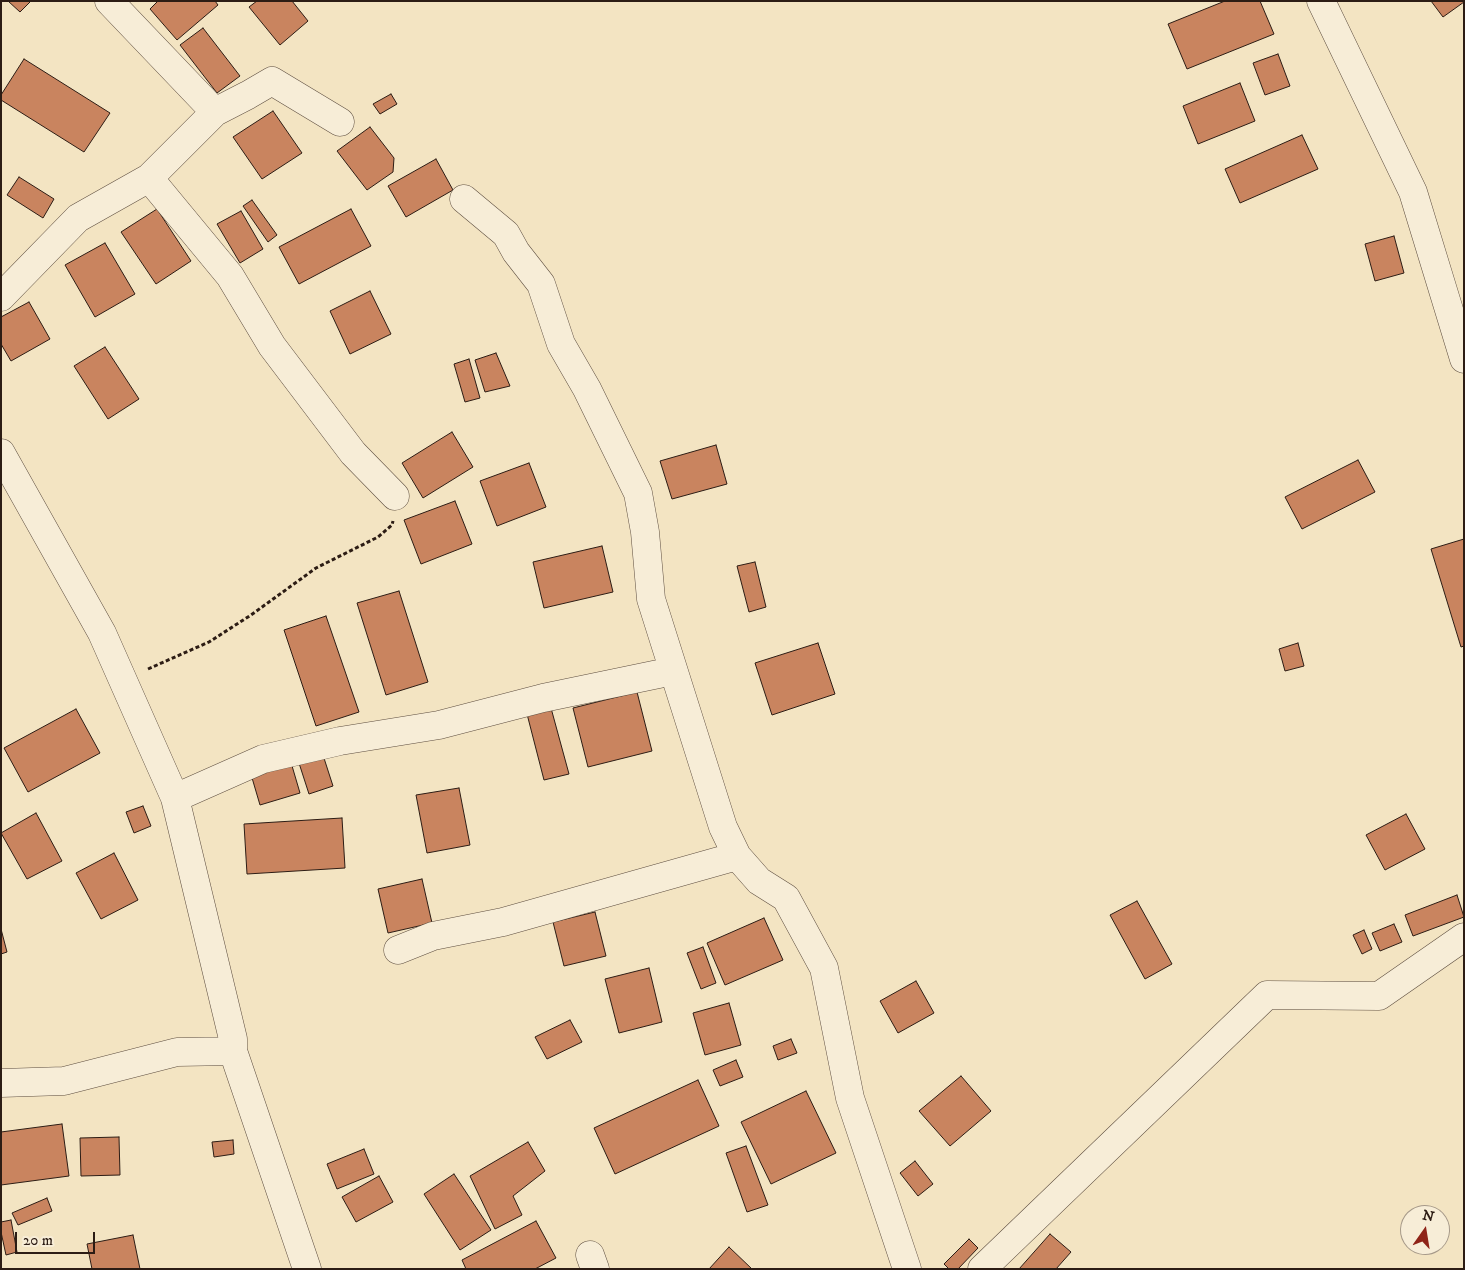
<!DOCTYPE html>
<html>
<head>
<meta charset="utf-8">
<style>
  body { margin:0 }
  #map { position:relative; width:1465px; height:1270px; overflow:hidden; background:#f3e4c2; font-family:"IM FELL DW Pica",serif }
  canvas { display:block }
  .frame { position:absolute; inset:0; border:2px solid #2c1c14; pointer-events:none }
  .north { position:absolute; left:1400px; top:1205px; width:50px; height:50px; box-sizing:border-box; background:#f7edd7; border:1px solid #a69989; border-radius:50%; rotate:13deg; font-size:14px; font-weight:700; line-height:20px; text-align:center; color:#2c1c14 }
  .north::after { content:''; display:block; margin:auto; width:18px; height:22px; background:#8f2418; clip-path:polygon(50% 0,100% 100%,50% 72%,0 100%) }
  .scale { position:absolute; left:15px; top:1232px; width:80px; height:22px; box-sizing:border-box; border:2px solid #2c1c14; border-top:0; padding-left:6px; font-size:15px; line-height:18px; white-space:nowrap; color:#2c1c14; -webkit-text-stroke:4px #f7edd7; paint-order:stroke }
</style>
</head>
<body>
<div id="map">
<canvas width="1465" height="1270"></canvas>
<div class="frame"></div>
<div class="north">N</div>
<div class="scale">20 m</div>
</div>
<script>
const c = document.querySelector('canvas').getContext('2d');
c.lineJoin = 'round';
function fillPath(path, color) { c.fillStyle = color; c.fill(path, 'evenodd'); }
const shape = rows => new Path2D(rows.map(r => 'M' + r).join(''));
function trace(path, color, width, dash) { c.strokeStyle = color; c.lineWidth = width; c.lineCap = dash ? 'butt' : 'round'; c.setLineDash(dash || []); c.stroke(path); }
const building = shape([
  [8,1,31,1,20,12,8,1],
  [158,1,215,1,218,5,177,40,150,9,158,1],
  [257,1,292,1,308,21,280,45,249,7,257,1],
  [1225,1,1260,1,1274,34,1187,69,1168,24,1225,1],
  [1431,1,1464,1,1464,2,1443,17,1431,1],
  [203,28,240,76,217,93,180,45,203,28],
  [1278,54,1290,86,1265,95,1253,63,1278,54],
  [24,59,110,113,84,152,1,100,1,95,24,59],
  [1240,83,1255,121,1198,144,1183,106,1240,83],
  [391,94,397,104,380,114,373,104,391,94],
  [273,111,302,153,262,179,233,137,273,111],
  [370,127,394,158,393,172,367,190,337,151,370,127],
  [1302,135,1318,169,1240,203,1225,169,1302,135],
  [436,159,453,190,406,217,388,186,436,159],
  [19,177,54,199,43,218,7,195,19,177],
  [252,200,277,235,268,242,243,206,252,200],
  [157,209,191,261,156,284,121,232,157,209],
  [351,209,371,246,299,284,279,247,351,209],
  [241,211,263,249,240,263,217,224,241,211],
  [1394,236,1404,273,1375,281,1365,244,1394,236],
  [105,243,135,294,95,317,65,265,105,243],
  [370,291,391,334,350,354,330,311,370,291],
  [29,302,50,339,11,361,1,344,1,317,29,302],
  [105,347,139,399,108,419,74,366,105,347],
  [496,353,510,386,485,392,475,360,496,353],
  [469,359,480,398,465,402,454,364,469,359],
  [452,432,473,467,423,498,402,463,452,432],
  [716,445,727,484,672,499,660,461,716,445],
  [1358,460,1375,492,1302,529,1285,497,1358,460],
  [529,463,546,507,497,526,480,481,529,463],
  [455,501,472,544,421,564,404,520,455,501],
  [1464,539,1464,646,1461,647,1431,549,1464,539],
  [602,546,613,592,544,608,533,562,602,546],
  [755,562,766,607,749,612,737,566,755,562],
  [399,591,428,682,386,695,357,603,399,591],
  [326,616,359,712,316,726,284,630,326,616],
  [818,643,835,694,772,715,755,663,818,643],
  [1298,643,1304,666,1285,671,1279,649,1298,643],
  [637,692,652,751,588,767,573,708,637,692],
  [551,708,569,774,544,780,527,714,551,708],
  [76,709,100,753,28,792,4,748,76,709],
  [322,752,333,786,309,794,298,760,322,752],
  [290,759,300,793,260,805,250,771,290,759],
  [459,788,470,845,427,853,416,795,459,788],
  [143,806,151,826,134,833,126,812,143,806],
  [36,813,62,861,27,879,1,833,36,813],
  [1406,814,1425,849,1385,870,1366,835,1406,814],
  [342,818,345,868,247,874,244,824,342,818],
  [114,853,138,900,101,919,76,873,114,853],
  [422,879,432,923,388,933,378,889,422,879],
  [1457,895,1464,917,1413,936,1405,915,1457,895],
  [1137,901,1172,964,1145,979,1110,915,1137,901],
  [595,912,606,956,564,966,553,922,595,912],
  [764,918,783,960,725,985,707,943,764,918],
  [1394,924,1402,942,1380,951,1372,933,1394,924],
  [1,929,7,952,1,954,1,929],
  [1364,930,1372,949,1362,954,1353,935,1364,930],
  [703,947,716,983,701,989,687,953,703,947],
  [649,968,662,1022,619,1033,605,979,649,968],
  [916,981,934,1013,898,1033,880,1001,916,981],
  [729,1003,741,1045,705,1055,693,1013,729,1003],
  [570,1020,582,1042,547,1059,535,1037,570,1020],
  [791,1039,797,1053,778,1060,773,1046,791,1039],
  [736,1060,743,1077,720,1086,713,1070,736,1060],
  [961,1076,991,1111,950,1146,919,1111,961,1076],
  [698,1080,719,1126,615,1174,594,1128,698,1080],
  [806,1091,836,1153,771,1184,741,1122,806,1091],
  [62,1124,69,1176,1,1185,1,1132,62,1124],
  [119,1137,120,1175,81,1176,80,1138,119,1137],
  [233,1140,234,1154,214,1157,212,1142,233,1140],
  [528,1142,545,1171,513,1196,522,1215,495,1229,470,1176,528,1142],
  [746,1146,768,1205,747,1212,726,1153,746,1146],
  [364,1149,374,1174,337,1189,327,1164,364,1149],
  [915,1161,933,1184,918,1196,900,1173,915,1161],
  [454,1174,491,1230,460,1250,424,1194,454,1174],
  [379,1176,393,1202,356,1222,342,1197,379,1176],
  [47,1198,52,1211,18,1225,12,1213,47,1198],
  [11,1220,17,1252,6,1255,1,1232,1,1222,11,1220],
  [536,1221,556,1258,535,1269,466,1269,462,1260,536,1221],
  [1050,1234,1071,1252,1056,1269,1019,1269,1050,1234],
  [133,1235,140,1269,92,1269,87,1244,133,1235],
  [969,1239,978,1248,958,1269,949,1269,944,1264,969,1239],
  [729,1247,752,1269,709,1269,729,1247]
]);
fillPath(building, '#c9845f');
trace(building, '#2c1c14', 1);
const minor = shape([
  [109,1,215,112],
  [1321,1,1413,192,1464,359],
  [149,178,230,276,272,346,353,453,395,496],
  [464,199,506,234,516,252,541,284,561,344,587,389,638,493,645,532,651,599,723,827,737,856,759,881,786,898,824,968,850,1098,907,1269],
  [1,297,78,218,149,178,215,112,248,95,272,81,340,122],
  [1,453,102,633,175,798,233,1039,233,1051,307,1269],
  [175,798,263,759,340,741,439,725,543,698,673,671],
  [398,950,433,936,503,922,737,856],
  [1,1083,64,1081,177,1052,233,1051],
  [590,1255,595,1269],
  [982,1269,1267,995,1379,996,1464,937]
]);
trace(minor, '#5e4e40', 29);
trace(shape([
  [148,669,209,642,251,615,316,568,378,537,392,525,393,521]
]), '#2c1c14', 3, [4, 2.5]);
trace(minor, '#f7edd7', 28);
</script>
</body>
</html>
